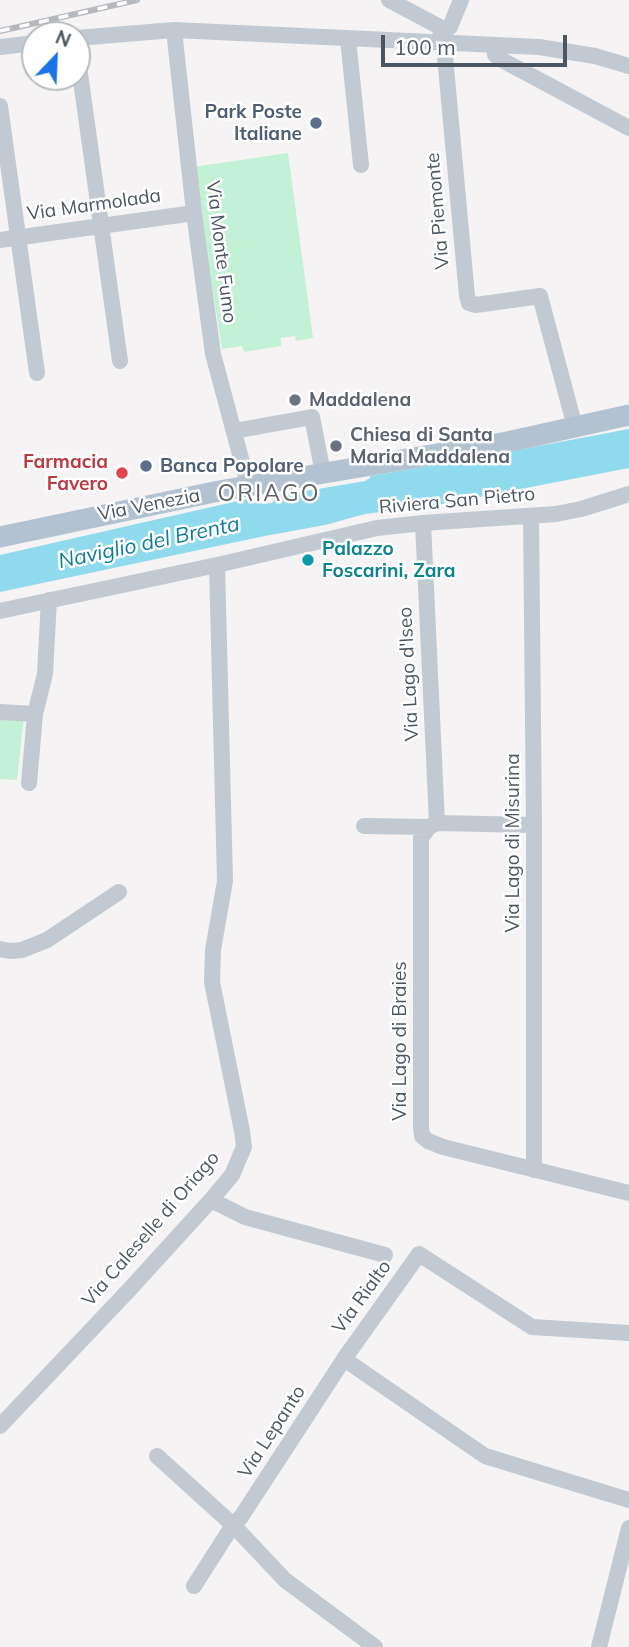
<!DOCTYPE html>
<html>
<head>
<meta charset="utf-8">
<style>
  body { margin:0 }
  #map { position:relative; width:629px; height:1647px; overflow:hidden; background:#f5f3f3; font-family:Mulish,sans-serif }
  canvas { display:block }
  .north { position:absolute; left:21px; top:21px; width:70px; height:70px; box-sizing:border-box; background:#fff; border:2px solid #b7bbc0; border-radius:50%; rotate:23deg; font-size:19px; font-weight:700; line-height:28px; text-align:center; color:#4a5661 }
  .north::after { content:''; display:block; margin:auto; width:24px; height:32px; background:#1a73e8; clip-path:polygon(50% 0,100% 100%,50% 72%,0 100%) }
  .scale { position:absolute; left:381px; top:35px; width:186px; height:32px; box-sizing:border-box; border:4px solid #4a5661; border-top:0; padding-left:9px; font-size:21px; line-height:24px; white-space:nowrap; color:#4a5661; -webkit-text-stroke:5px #fff; paint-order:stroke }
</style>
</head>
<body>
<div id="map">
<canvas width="629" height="1647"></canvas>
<div class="north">N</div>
<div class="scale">100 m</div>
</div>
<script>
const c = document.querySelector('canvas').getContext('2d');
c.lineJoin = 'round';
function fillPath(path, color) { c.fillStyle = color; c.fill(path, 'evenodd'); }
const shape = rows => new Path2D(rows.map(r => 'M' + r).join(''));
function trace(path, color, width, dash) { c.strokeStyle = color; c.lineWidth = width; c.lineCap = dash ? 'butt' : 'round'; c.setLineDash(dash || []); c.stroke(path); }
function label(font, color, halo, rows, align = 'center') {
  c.font = font + ' Mulish,sans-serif'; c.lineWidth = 5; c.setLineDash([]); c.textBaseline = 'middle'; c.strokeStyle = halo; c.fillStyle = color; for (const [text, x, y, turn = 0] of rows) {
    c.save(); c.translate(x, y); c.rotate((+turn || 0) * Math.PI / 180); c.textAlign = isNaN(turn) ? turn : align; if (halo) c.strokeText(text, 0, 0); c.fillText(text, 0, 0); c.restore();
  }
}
fillPath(shape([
  [288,153,313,338,296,341,295,336,281,338,281,346,244,352,242,346,222,349,193,167],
  [0,715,24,716,17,780,0,779]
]), '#c3f1d5');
fillPath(shape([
  [629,429,629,468,443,504,365,514,325,525,265,536,0,592,0,555,251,498,263,504,272,503,277,496,365,481,370,478,370,476,485,456]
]), '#90daee');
trace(shape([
  [389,0,438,26,443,35,467,296,469,303,476,305,540,296,575,427],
  [174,30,194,213,213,354,246,477],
  [442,32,450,27,461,0],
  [77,38,174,30,539,47,595,56,629,66],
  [348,39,361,165],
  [493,45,495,55,502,60,629,128],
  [0,47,35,43],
  [77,52,120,361],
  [0,106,37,373],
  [0,240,194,213],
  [234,431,312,417,321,463],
  [531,516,534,825,534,1170],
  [423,523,437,823],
  [0,611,217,565,377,528,423,523,556,514,581,509,629,494],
  [0,712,35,714],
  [29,783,35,714,45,674,49,600],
  [534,825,437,823,429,827,421,838,421,1127,422,1136,428,1141,443,1147,629,1193],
  [364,826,429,827],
  [0,949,10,951,22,950,47,940,119,892],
  [211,1200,245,1217,385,1255],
  [344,1359,485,1456,629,1500],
  [0,1426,129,1290,211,1200,232,1175,244,1147,242,1131,212,982,213,950,225,881,217,565],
  [157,1456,233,1525,285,1580,375,1647],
  [194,1586,233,1525,241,1517,344,1359,419,1254,532,1327,629,1333],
  [599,1647,629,1528]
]), '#c1cad2', 16);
trace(shape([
  [0,537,219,491,507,442,629,415]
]), '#b3c2d1', 21);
const rail = shape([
  [0,31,137,0]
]);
trace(rail, '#b5b8bd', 6);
trace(rail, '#fff', 3.5, [10]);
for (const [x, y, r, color] of [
  [316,123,7,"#5c6f8a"],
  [295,400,7,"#6b7280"],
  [336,446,7,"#6b7280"],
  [146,466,7,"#5c6f8a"],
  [122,473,7,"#e0444e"],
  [308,560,7,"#0f9aa8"]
]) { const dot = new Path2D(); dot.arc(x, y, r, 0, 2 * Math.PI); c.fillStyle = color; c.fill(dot); trace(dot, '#fff', 2.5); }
label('bold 19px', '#4e5e75', '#fff', [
  ["Park Poste",302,112],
  ["Italiane",302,134],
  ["Banca Popolare",160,466,"left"]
], 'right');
label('19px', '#4a5661', '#fff', [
  ["Via Marmolada",94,205,-8],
  ["Via Piemonte",438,211,-95],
  ["Via Monte Fumo",221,252,83],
  ["Riviera San Pietro",457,501,-5],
  ["Via Venezia",149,505,-11],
  ["Via Lago d'Iseo",409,674,-93],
  ["Via Lago di Misurina",513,843,-90],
  ["Via Lago di Braies",400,1041,-90],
  ["Via Caleselle di Oriago",151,1229,-49],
  ["Via Rialto",362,1297,-54],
  ["Via Lepanto",272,1432,-57]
]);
label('bold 19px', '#5b616d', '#fff', [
  ["Maddalena",309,400],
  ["Chiesa di Santa",350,435],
  ["Maria Maddalena",350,457]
], 'left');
label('bold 19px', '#be3a42', '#fff', [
  ["Farmacia",108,462],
  ["Favero",108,484]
], 'right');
label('bold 19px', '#0d838f', '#fff', [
  ["Palazzo",322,549],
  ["Foscarini, Zara",322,571]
], 'left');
label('italic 21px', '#0c7c9b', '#fff', [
  ["Naviglio del Brenta",149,543,-12]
]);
c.letterSpacing = '2px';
label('23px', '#5f6368', '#fff', [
  ["ORIAGO",269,494]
]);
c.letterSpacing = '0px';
</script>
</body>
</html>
